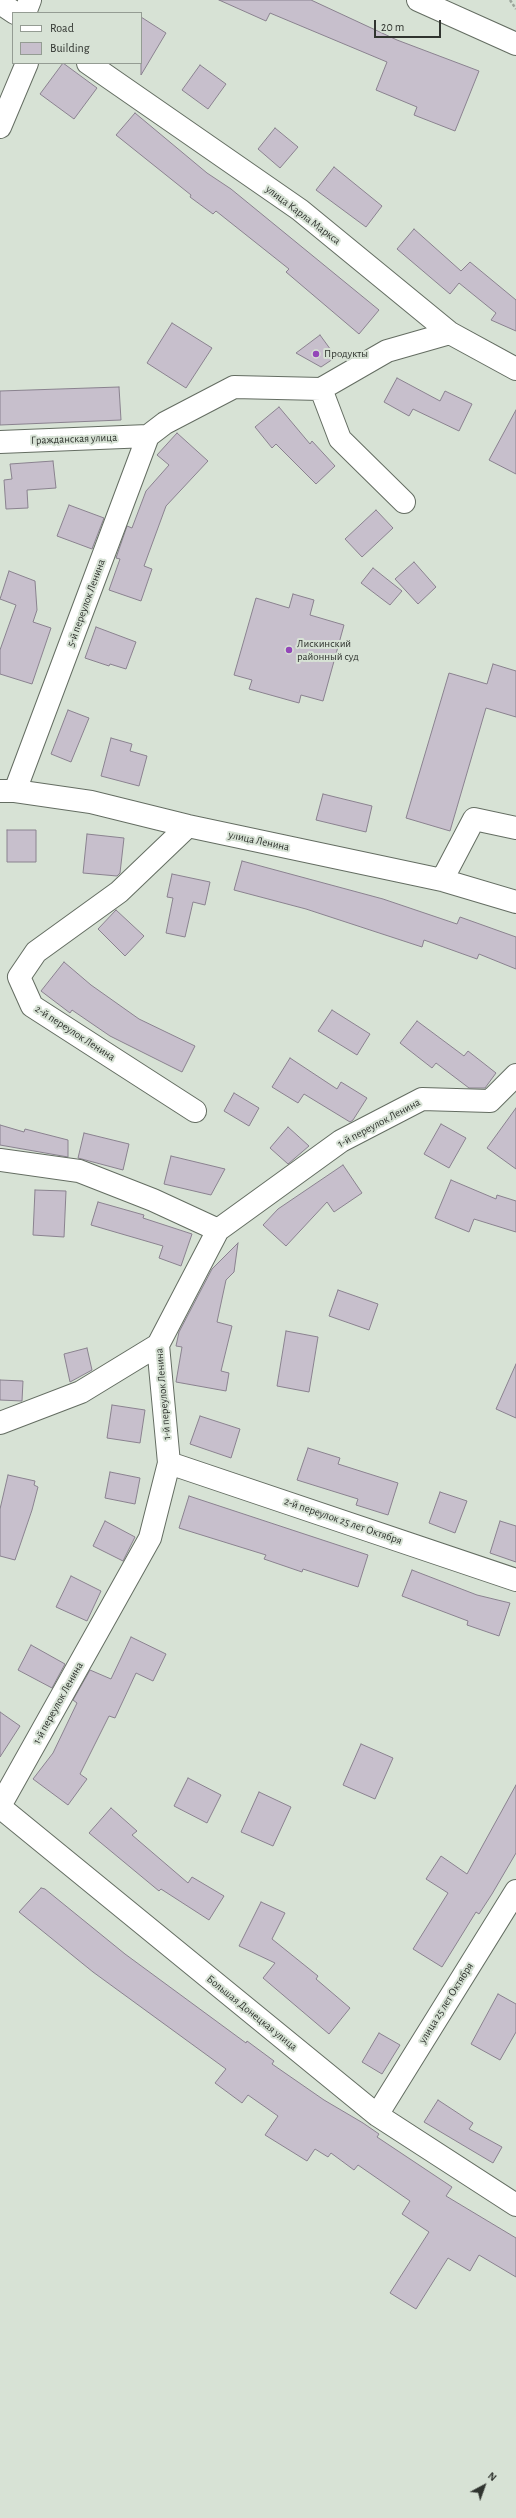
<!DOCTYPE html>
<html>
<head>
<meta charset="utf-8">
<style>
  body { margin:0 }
  #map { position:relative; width:516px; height:2518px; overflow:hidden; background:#d7e2d5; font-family:"Alegreya Sans",sans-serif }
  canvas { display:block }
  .legend { position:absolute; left:12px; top:12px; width:130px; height:52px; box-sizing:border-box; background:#d7e2d5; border:1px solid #949c93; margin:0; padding:5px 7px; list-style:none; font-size:12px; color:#30342f }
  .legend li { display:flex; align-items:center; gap:8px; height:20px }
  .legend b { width:20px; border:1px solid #949c93 }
  .north { position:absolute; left:464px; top:2466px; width:40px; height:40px; -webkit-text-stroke:3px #d7e2d5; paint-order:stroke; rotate:41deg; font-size:11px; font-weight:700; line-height:16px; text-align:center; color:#30342f }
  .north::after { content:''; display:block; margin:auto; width:14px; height:18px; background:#30342f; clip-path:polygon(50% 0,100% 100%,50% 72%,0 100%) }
  .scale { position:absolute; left:374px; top:20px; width:67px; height:18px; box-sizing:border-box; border:2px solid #30342f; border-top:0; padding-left:5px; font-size:12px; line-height:14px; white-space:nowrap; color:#30342f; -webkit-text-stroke:3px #d7e2d5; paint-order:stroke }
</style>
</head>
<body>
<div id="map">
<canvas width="516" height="2518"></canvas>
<ul class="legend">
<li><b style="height:5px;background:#fff"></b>Road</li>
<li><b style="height:11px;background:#c7bfcc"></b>Building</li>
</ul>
<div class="north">N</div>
<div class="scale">20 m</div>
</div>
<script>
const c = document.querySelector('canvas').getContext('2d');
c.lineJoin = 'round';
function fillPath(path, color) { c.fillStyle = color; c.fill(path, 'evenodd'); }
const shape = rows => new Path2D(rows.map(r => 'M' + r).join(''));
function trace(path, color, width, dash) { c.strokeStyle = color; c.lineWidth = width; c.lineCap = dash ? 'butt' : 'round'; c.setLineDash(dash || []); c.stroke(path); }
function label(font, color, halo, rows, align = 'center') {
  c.font = font + ' "Alegreya Sans",sans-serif'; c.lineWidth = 4; c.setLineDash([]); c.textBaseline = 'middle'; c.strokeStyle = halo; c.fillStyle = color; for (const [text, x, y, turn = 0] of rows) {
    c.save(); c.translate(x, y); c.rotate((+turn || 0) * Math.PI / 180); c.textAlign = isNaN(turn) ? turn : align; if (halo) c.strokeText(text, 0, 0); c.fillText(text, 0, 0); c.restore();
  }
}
const building = shape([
  [219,0,311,0,397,40,479,71,455,131,414,115,417,107,376,90,387,62,270,13,266,21,219,0],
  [141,17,166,33,141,75,141,17],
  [63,63,97,88,74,119,40,94,63,63],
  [200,65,226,84,208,109,182,90,200,65],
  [135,113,207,173,231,189,379,310,359,334,286,272,289,269,216,211,213,214,190,197,191,195,116,135,135,113],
  [275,128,298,147,280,168,258,149,275,128],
  [334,167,382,206,366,227,316,190,334,167],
  [414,229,461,271,470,262,516,300,516,331,491,320,496,313,459,283,450,294,397,249,414,229],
  [172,323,212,348,186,388,147,363,172,323],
  [320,335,336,357,321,367,296,353,320,335],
  [397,378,440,401,445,391,472,404,459,431,413,409,409,416,384,402,397,378],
  [119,387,121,420,0,425,0,391,119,387],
  [279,407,310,444,312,441,335,466,316,484,276,444,272,448,255,427,279,407],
  [516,410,516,474,489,460,516,410],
  [177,433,208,461,166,506,144,566,152,569,141,601,109,590,120,559,116,558,127,526,132,528,146,491,169,465,157,455,177,433],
  [53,461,56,488,27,490,28,508,6,509,4,480,12,479,10,464,53,461],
  [69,505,104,518,92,549,57,536,69,505],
  [376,510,393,528,362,557,345,539,376,510],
  [414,562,436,587,418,604,395,579,414,562],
  [373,568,402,591,390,605,361,583,373,568],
  [9,571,35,581,37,610,33,622,51,628,32,684,0,674,0,650,16,605,0,599,9,571],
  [293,594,314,600,310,615,344,625,323,701,301,695,299,703,249,689,252,680,234,675,256,598,289,608,293,594],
  [96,627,136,642,126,669,110,664,109,666,85,658,96,627],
  [493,664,516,671,516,717,486,708,450,831,406,818,449,673,487,684,493,664],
  [68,710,89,718,71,762,51,754,68,710],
  [111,738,132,744,130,751,147,756,139,786,101,776,111,738],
  [323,794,372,806,366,832,316,820,323,794],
  [7,830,36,830,36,862,7,862,7,830],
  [87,834,124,838,120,873,117,876,83,873,87,834],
  [242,861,383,899,457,924,460,917,516,937,516,969,479,954,477,959,424,940,422,947,306,909,234,890,242,861],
  [172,874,210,882,205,905,193,902,185,937,166,933,173,898,167,897,172,874],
  [116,910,144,936,125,956,98,929,116,910],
  [64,962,91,985,139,1019,195,1046,182,1072,110,1036,72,1010,70,1013,41,991,64,962],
  [332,1010,370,1034,357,1055,318,1031,332,1010],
  [417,1021,464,1056,468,1051,496,1073,485,1088,469,1088,436,1063,432,1068,400,1043,417,1021],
  [290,1058,337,1089,341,1082,367,1098,353,1120,350,1122,304,1094,298,1103,272,1087,290,1058],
  [234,1093,259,1108,249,1126,224,1111,234,1093],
  [516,1108,516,1169,487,1148,516,1108],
  [441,1124,466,1138,449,1168,424,1154,441,1124],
  [0,1125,24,1132,25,1129,68,1140,68,1157,0,1145,0,1125],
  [288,1127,309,1146,288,1164,270,1148,288,1127],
  [84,1133,129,1144,123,1170,78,1158,84,1133],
  [171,1156,225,1169,211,1195,164,1184,171,1156],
  [343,1165,362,1193,334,1212,327,1202,286,1246,263,1225,278,1209,343,1165],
  [451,1180,496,1199,497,1195,516,1201,516,1232,474,1219,469,1232,435,1218,451,1180],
  [35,1190,66,1191,64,1237,33,1235,35,1190],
  [98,1202,144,1215,143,1218,192,1234,181,1266,159,1258,163,1246,91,1225,98,1202],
  [238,1243,234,1272,226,1280,217,1322,232,1326,221,1371,229,1373,226,1391,176,1382,182,1347,176,1346,179,1332,212,1269,238,1243],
  [338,1290,378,1304,369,1330,329,1316,338,1290],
  [286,1331,318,1337,309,1392,277,1386,286,1331],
  [87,1348,92,1370,70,1382,64,1354,87,1348],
  [516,1364,516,1418,496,1409,516,1364],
  [0,1380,23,1381,22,1401,0,1400,0,1380],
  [112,1405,145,1410,140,1443,107,1438,112,1405],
  [200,1416,240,1429,231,1458,190,1444,200,1416],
  [308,1448,340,1458,338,1464,398,1483,388,1515,356,1505,358,1499,297,1480,308,1448],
  [110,1472,140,1478,135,1504,105,1498,110,1472],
  [8,1475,35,1481,34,1485,38,1487,32,1510,15,1560,0,1556,0,1509,8,1475],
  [440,1492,467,1501,455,1533,429,1523,440,1492],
  [189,1496,368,1555,358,1587,303,1569,302,1572,264,1559,266,1555,179,1528,189,1496],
  [105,1521,135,1537,123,1561,93,1546,105,1521],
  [500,1521,516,1526,516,1562,490,1553,500,1521],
  [412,1570,477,1595,510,1603,499,1636,467,1625,468,1621,402,1596,412,1570],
  [71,1576,101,1591,87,1621,56,1607,71,1576],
  [131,1637,166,1654,153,1681,136,1673,115,1718,109,1716,80,1774,87,1779,68,1805,33,1779,53,1753,77,1703,73,1700,90,1670,111,1679,131,1637],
  [31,1645,65,1664,52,1688,18,1670,31,1645],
  [0,1712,20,1726,0,1757,0,1712],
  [361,1744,393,1758,375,1799,343,1785,361,1744],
  [188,1778,221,1795,207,1823,174,1806,188,1778],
  [516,1785,516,1853,492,1894,479,1914,476,1912,442,1967,413,1949,448,1893,426,1879,441,1856,467,1874,516,1785],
  [259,1792,291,1807,273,1846,241,1832,259,1792],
  [111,1808,137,1831,132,1835,188,1883,192,1877,224,1896,209,1920,161,1889,159,1891,89,1833,111,1808],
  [41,1888,45,1889,125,1954,246,2043,247,2041,274,2061,272,2064,324,2100,363,2123,379,2134,377,2137,452,2187,446,2196,516,2238,516,2277,479,2255,470,2271,448,2258,416,2309,390,2293,429,2232,402,2214,410,2201,358,2165,354,2170,331,2153,328,2157,315,2149,307,2161,265,2135,278,2116,248,2095,242,2103,215,2083,226,2069,93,1972,19,1912,41,1888],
  [261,1902,285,1913,272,1939,318,1976,316,1979,350,2008,329,2034,263,1978,275,1963,239,1946,261,1902],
  [498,1994,516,2004,516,2032,500,2060,471,2044,498,1994],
  [379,2033,400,2045,382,2074,362,2062,379,2033],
  [438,2100,473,2123,469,2129,502,2147,493,2163,424,2122,438,2100]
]);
fillPath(building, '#c7bfcc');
trace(building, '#8a828f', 1);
const minor = shape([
  [418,0,516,44],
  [0,3,15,13],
  [25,13,30,0],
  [88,63,300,210,450,333,516,369],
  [0,127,27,63],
  [321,389,340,439,404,502],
  [0,442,148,436],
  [0,791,15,791,91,802,188,826,442,880,516,902],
  [15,791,148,436,165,423,234,387,321,389,387,351,450,333],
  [188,826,119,892,36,952,19,977,32,1006,195,1111],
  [442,880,474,819,516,828],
  [0,1160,79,1171,153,1200,218,1230],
  [0,1423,81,1392,158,1345],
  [169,1463,516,1580],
  [0,1806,150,1538,169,1463,158,1345,218,1230,341,1141,422,1099,490,1101,516,1075],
  [0,1807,377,2115,516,2205],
  [377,2115,516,1891]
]);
trace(minor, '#646d62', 24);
trace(shape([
  [510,0,516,9]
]), '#9ca49a', 2.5, [3, 2]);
trace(minor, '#fff', 22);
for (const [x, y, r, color] of [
  [316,354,4,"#9447b9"],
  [289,650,4,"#9447b9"]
]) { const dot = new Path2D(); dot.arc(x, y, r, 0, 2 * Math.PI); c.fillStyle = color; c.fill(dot); trace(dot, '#d7e2d5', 1.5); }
label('11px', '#30342f', '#d7e2d5', [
  ["улица Карла Маркса",303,215,37],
  ["Гражданская улица",74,439,-2],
  ["5-й переулок Ленина",86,603,-70],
  ["улица Ленина",259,841,12],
  ["2-й переулок Ленина",75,1033,33],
  ["1-й переулок Ленина",379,1123,-28],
  ["1-й переулок Ленина",163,1394,-95],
  ["2-й переулок 25 лет Октября",343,1521,19],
  ["1-й переулок Ленина",58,1703,-61],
  ["улица 25 лет Октября",446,2003,-58],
  ["Большая Донецкая улица",252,2013,39]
]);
label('11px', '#30342f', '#d7e2d5', [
  ["Продукты",324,354],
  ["Лискинский",297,644],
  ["районный суд",297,657]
], 'left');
</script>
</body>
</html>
